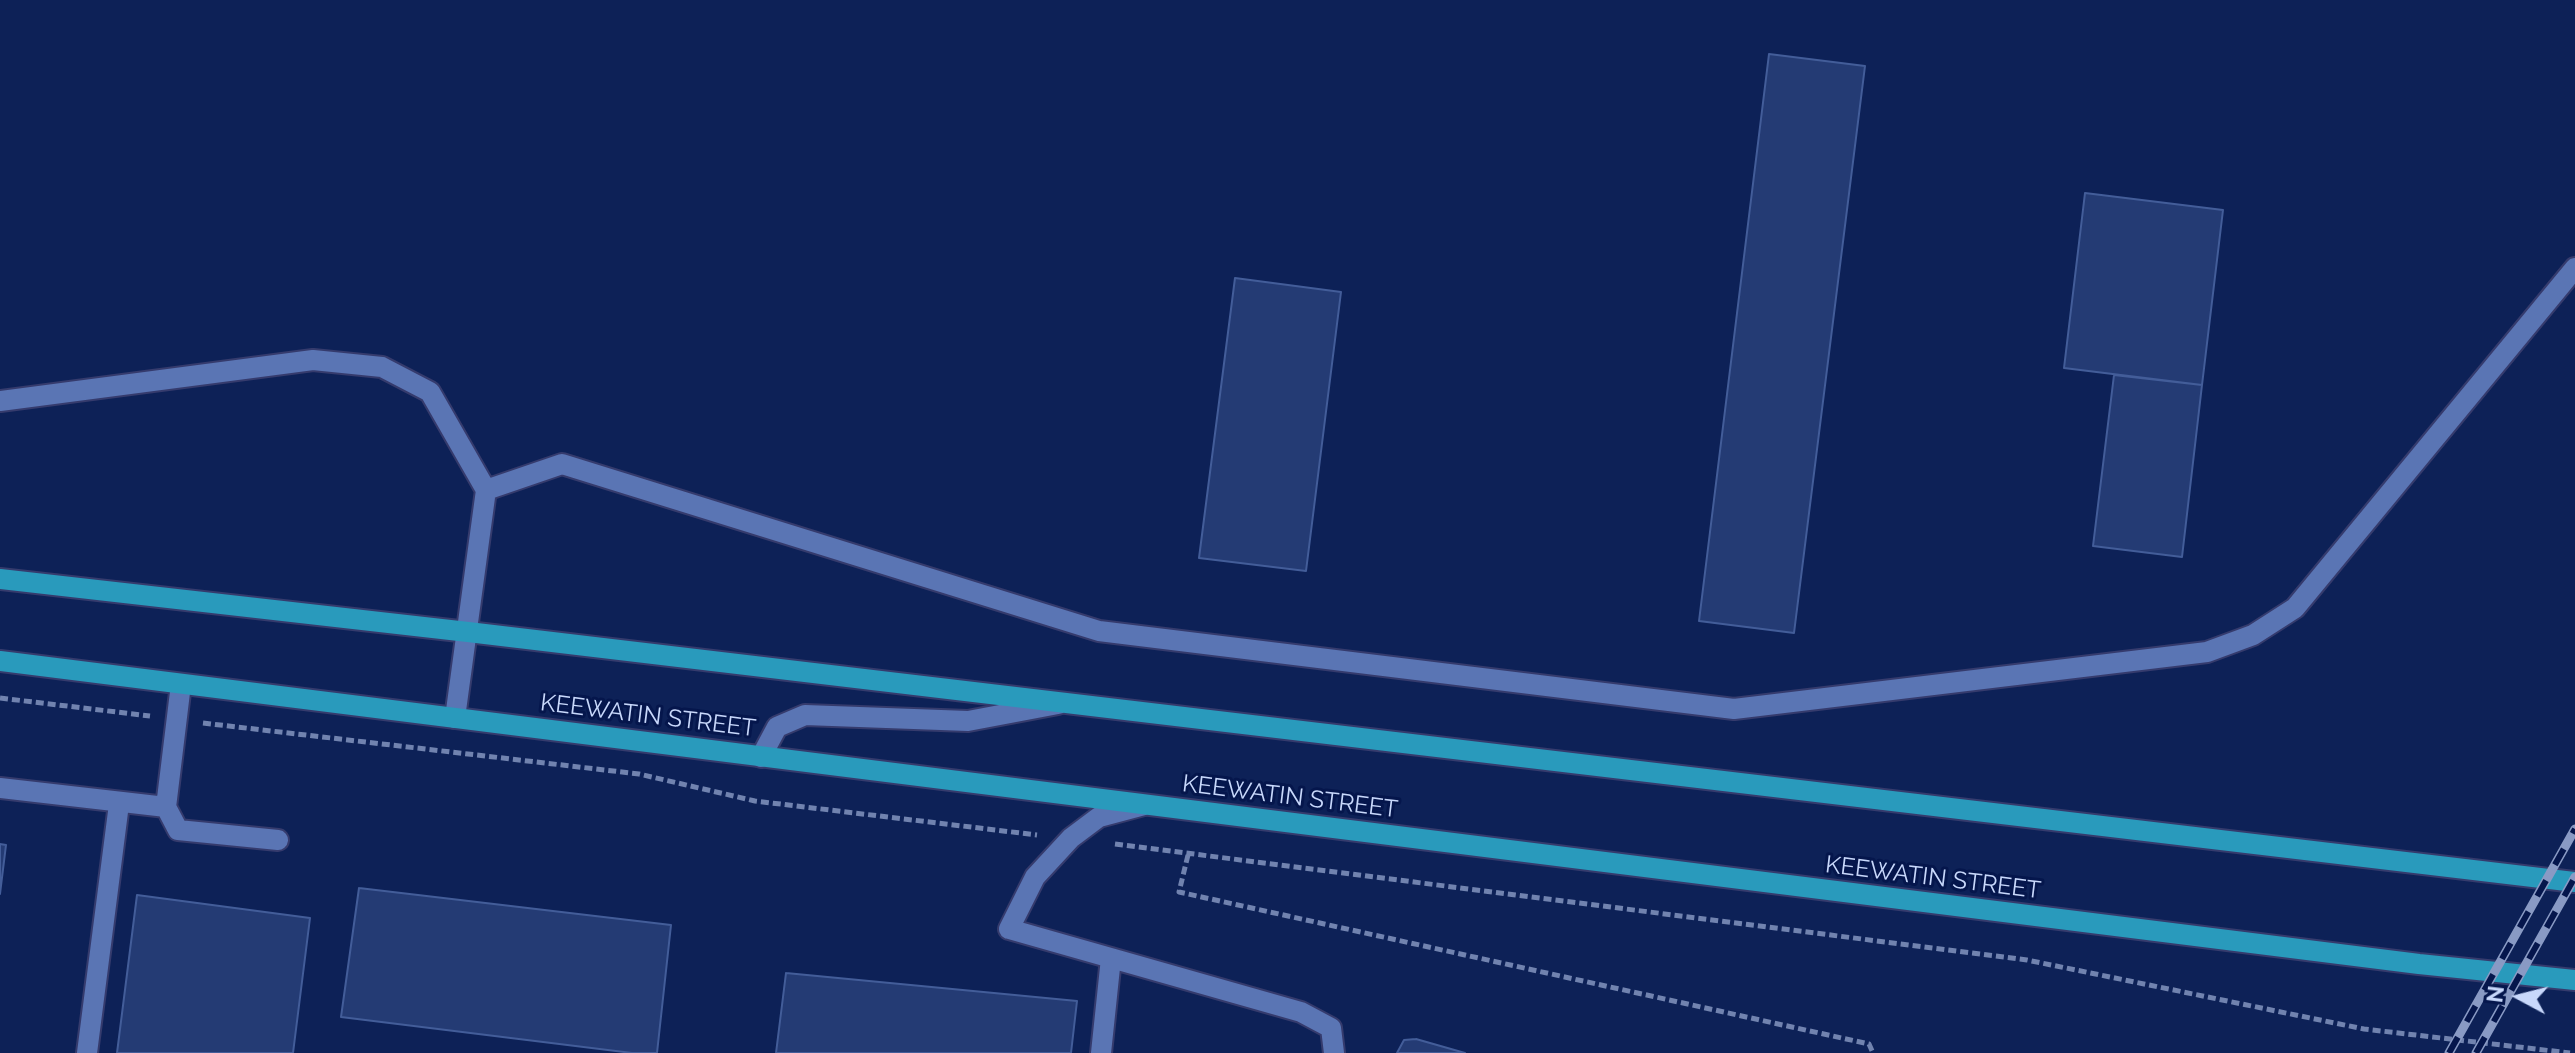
<!DOCTYPE html>
<html>
<head>
<meta charset="utf-8">
<style>
  body { margin:0 }
  #map { position:relative; width:2575px; height:1053px; overflow:hidden; background:#0d2157; font-family:Raleway,sans-serif }
  canvas { display:block }
  .north { position:absolute; left:2479px; top:957px; width:80px; height:80px; -webkit-text-stroke:6px #05164c; paint-order:stroke; rotate:277deg; font-size:22px; font-weight:700; line-height:32px; text-align:center; color:#c8d8fb }
  .north::after { content:''; display:block; margin:auto; width:28px; height:36px; background:#c8d8fb; clip-path:polygon(50% 0,100% 100%,50% 72%,0 100%) }
</style>
</head>
<body>
<div id="map">
<canvas width="2575" height="1053"></canvas>
<div class="north">N</div>
</div>
<script>
const c = document.querySelector('canvas').getContext('2d');
c.lineJoin = 'round';
function fillPath(path, color) { c.fillStyle = color; c.fill(path, 'evenodd'); }
const shape = rows => new Path2D(rows.map(r => 'M' + r).join(''));
function trace(path, color, width, dash) { c.strokeStyle = color; c.lineWidth = width; c.lineCap = dash ? 'butt' : 'round'; c.setLineDash(dash || []); c.stroke(path); }
function label(font, color, halo, rows, align = 'center') {
  c.font = font + ' Raleway,sans-serif'; c.lineWidth = 6; c.setLineDash([]); c.textBaseline = 'middle'; c.strokeStyle = halo; c.fillStyle = color; for (const [text, x, y, turn = 0] of rows) {
    c.save(); c.translate(x, y); c.rotate((+turn || 0) * Math.PI / 180); c.textAlign = isNaN(turn) ? turn : align; if (halo) c.strokeText(text, 0, 0); c.fillText(text, 0, 0); c.restore();
  }
}
const building = shape([
  [1769,54,1865,66,1794,633,1699,621,1769,54],
  [2085,193,2223,210,2202,385,2064,368,2085,193],
  [1235,278,1341,292,1306,571,1199,558,1235,278],
  [2114,375,2202,385,2182,557,2093,546,2114,375],
  [0,844,6,845,0,894,0,844],
  [359,888,671,925,657,1053,632,1053,341,1017,359,888],
  [137,895,310,918,293,1053,117,1053,137,895],
  [786,973,1077,1001,1071,1053,776,1053,786,973],
  [1416,1039,1465,1053,1397,1053,1404,1040,1416,1039]
]);
fillPath(building, '#243b74');
trace(building, '#435d99', 2);
const minor = shape([
  [0,401,313,360,382,367,430,392,486,490,455,718],
  [486,490,562,464,1099,631,1734,709,2207,652,2253,635,2295,608,2575,268],
  [761,757,777,727,805,715,968,721,1058,704],
  [0,788,166,807,181,684],
  [1144,805,1099,817,1071,838,1035,877,1009,929,1301,1012,1331,1028,1334,1053],
  [166,807,178,830,278,840],
  [87,1053,119,804],
  [1101,1053,1111,958]
]);
const major = shape([
  [0,579,468,632,2575,882],
  [0,661,2419,964,2575,980]
]);
trace(minor, '#353b6d', 24);
trace(major, '#353b6d', 24);
trace(shape([
  [0,698,150,716],
  [203,723,639,774,755,801,1037,835],
  [1115,844,2027,960,2364,1029,2570,1053],
  [1188,855,1179,892,1869,1044,1873,1053]
]), '#7183af', 5, [8, 4]);
trace(minor, '#5a75b4', 20);
trace(major, '#299abc', 20);
const rail = shape([
  [2449,1053,2575,829],
  [2476,1053,2575,877]
]);
trace(rail, '#899ac4', 9);
trace(rail, '#05164c', 6, [18]);
label('24px', '#c8d8fb', '#05164c', [
  ["KEEWATIN STREET",648,716,7],
  ["KEEWATIN STREET",1290,797,7],
  ["KEEWATIN STREET",1933,878,7]
]);
</script>
</body>
</html>
